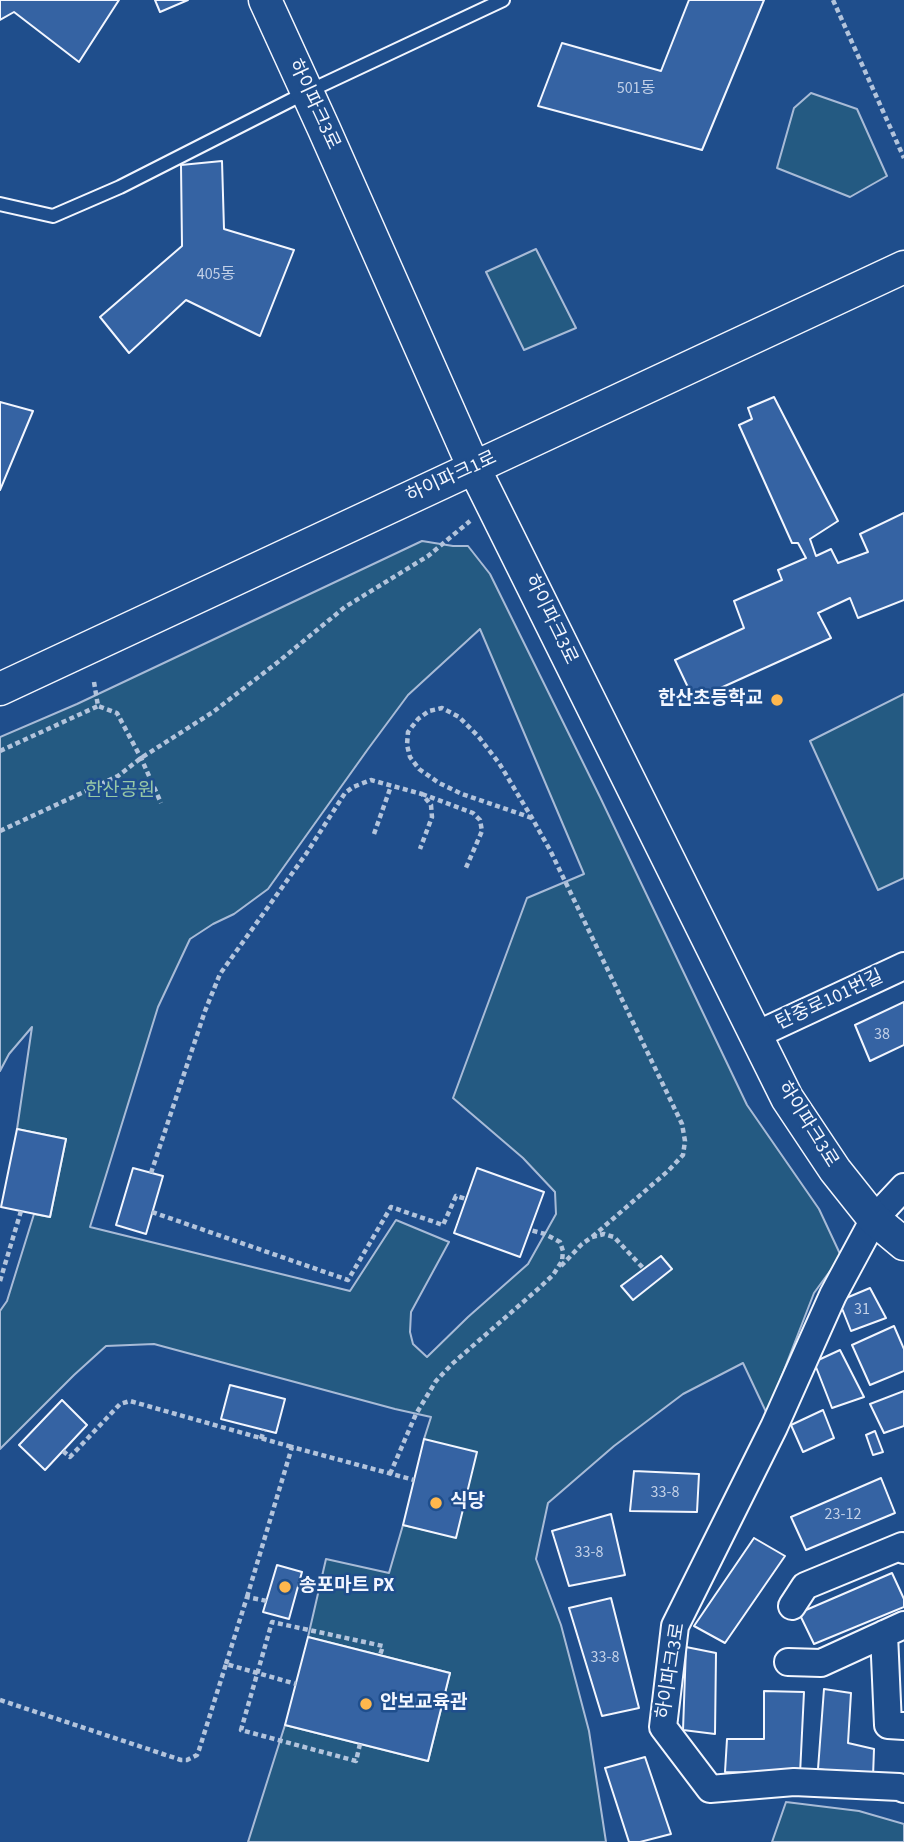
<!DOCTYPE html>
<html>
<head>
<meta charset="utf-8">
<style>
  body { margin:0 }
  canvas { display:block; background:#1f4e8c }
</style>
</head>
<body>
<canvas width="904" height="1842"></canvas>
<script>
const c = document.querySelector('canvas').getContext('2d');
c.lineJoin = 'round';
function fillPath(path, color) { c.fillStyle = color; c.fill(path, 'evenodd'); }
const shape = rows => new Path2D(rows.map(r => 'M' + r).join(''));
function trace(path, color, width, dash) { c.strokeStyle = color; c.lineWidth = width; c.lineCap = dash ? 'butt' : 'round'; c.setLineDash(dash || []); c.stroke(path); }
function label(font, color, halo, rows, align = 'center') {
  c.font = font + ' "Source Sans 3","Noto Sans KR",sans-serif'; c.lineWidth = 5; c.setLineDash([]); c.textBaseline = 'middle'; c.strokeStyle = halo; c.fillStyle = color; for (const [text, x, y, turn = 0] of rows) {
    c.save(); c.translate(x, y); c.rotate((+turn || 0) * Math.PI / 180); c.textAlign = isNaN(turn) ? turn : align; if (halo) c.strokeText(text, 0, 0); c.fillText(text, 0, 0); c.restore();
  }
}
const green = shape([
  [811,93,857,109,887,176,850,197,777,168,794,108,811,93],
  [536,249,576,328,524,350,486,272,536,249],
  [422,541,453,546,468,546,490,574,600,797,747,1105,819,1209,841,1256,814,1293,767,1414,743,1363,683,1394,614,1446,548,1503,536,1559,561,1625,589,1731,606,1842,248,1842,285,1725,428,1761,450,1673,308,1637,326,1559,389,1573,403,1525,456,1537,424,1439,431,1417,395,1409,154,1344,106,1346,74,1375,0,1449,0,1311,7,1301,34,1214,50,1217,66,1139,17,1129,32,1027,9,1054,0,1071,0,737,77,704,422,541],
  [480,629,584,874,527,898,453,1098,523,1158,555,1192,556,1214,528,1264,468,1317,427,1357,413,1344,410,1332,411,1312,449,1242,396,1220,350,1291,90,1227,158,1007,190,939,213,924,234,914,268,889,368,749,408,695,480,629],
  [904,694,904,878,878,890,810,741,904,694],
  [786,1802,859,1811,904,1824,904,1842,772,1842,786,1802]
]);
fillPath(green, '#245a82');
trace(green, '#a8bbd7', 2);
const building = shape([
  [0,0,119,0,79,62,14,12,0,20,0,0],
  [155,0,188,0,160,12,155,0],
  [689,0,764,0,702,150,538,106,562,43,661,71,689,0],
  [222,161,224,229,294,250,260,336,186,300,129,353,100,317,182,246,181,165,222,161],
  [774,397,838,521,810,539,816,556,831,549,838,563,868,552,860,534,904,513,904,600,858,618,850,598,818,613,831,638,694,700,675,660,744,628,734,601,782,580,778,570,806,558,798,543,792,543,739,425,752,419,748,408,774,397],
  [0,402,33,411,0,490,0,402],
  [904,1002,904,1045,870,1061,855,1025,904,1002],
  [17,1129,66,1139,50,1217,1,1207,17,1129],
  [133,1168,163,1176,146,1234,116,1225,133,1168],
  [477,1168,544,1192,520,1257,454,1233,477,1168],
  [661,1256,672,1269,633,1300,621,1286,661,1256],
  [870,1288,886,1318,851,1331,839,1301,870,1288],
  [894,1326,904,1349,904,1371,870,1385,852,1345,894,1326],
  [840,1350,864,1397,832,1408,814,1362,840,1350],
  [230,1385,285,1399,276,1433,221,1419,230,1385],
  [904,1391,904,1426,884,1433,870,1404,904,1391],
  [62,1400,87,1425,45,1470,19,1445,62,1400],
  [823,1410,834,1438,803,1452,791,1425,823,1410],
  [875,1431,883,1452,873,1455,866,1435,875,1431],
  [424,1439,477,1452,456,1538,403,1525,424,1439],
  [634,1471,699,1474,697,1512,630,1511,634,1471],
  [881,1478,895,1513,806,1550,791,1517,881,1478],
  [611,1514,625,1575,569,1586,552,1531,611,1514],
  [754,1538,785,1556,725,1643,694,1626,754,1538],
  [277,1565,302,1572,289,1619,263,1612,277,1565],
  [892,1573,904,1599,904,1607,814,1644,799,1613,892,1573],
  [611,1598,639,1708,602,1716,569,1608,611,1598],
  [308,1637,450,1673,428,1761,285,1725,308,1637],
  [686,1647,716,1653,715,1734,683,1730,686,1647],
  [824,1689,851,1693,848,1743,874,1749,873,1777,818,1769,824,1689],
  [764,1691,804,1692,800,1774,725,1772,727,1739,764,1739,764,1691],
  [645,1757,671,1834,640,1842,629,1842,605,1768,645,1757]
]);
fillPath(building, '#3563a3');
trace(building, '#f2f6ff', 2);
const service = shape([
  [0,204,53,216,120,187,307,92,503,0]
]);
const minor = shape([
  [756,1035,904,966],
  [904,1187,874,1219,833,1295,774,1427,675,1626,663,1727,710,1789,794,1782,899,1787,904,1789],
  [792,1606,805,1586,902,1546,904,1550],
  [884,1634,888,1725,904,1726],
  [788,1662,821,1663,904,1625]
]);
const tertiary = shape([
  [265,0,324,129,474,468,787,1098,835,1170,874,1219,904,1244],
  [0,689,904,267]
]);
trace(service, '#f2f6ff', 16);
trace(minor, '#f2f6ff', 30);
trace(tertiary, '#f2f6ff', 35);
trace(shape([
  [833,0,904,158],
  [94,682,98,706,117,713,141,758,161,803],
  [0,751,98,706],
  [422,794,473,813,480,820,482,831,465,870],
  [532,818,462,794,439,783,419,769,410,757,407,745,408,732,418,719,429,711,442,708,459,717,478,736,499,763,532,818,550,850,682,1124,685,1141,683,1155,668,1171,592,1237],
  [0,831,118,776,141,758,213,712,278,662,345,607,428,556,470,521],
  [374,834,391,786],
  [151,1173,205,1011,220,974,306,854,345,793,353,787,371,780,422,794,431,805,432,817,420,849],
  [152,1212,348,1280,391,1207,443,1225,456,1196,466,1199],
  [561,1266,582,1244,592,1237,604,1234,614,1237,644,1269],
  [0,1281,21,1211],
  [261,1439,264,1430],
  [63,1451,70,1457,120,1404,130,1401,292,1447],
  [390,1474,416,1414,436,1381,452,1364,538,1289,553,1275,562,1261,563,1251,560,1242,545,1234,530,1230],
  [247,1597,292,1447,414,1480],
  [226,1664,247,1597,267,1601],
  [0,1700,181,1760,187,1760,197,1755,199,1750,226,1664,296,1684],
  [360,1744,356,1761,241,1730,272,1622,383,1646,380,1655]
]), '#b3c4dc', 4.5, [5, 3.5]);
trace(service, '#1f4e8c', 12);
trace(minor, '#1f4e8c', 26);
trace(tertiary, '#1f4e8c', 32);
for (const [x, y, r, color] of [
  [777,700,7,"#ffb74d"],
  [436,1503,7,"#ffb74d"],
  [285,1587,7,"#ffb74d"],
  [366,1704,7,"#ffb74d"]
]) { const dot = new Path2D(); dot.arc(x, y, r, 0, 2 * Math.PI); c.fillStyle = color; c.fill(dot); trace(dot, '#1f4e8c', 2.5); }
label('16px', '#c3d1e8', null, [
  ["501동",636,89],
  ["405동",216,275],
  ["38",882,1035],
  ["31",862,1310],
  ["33-8",665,1493],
  ["23-12",843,1515],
  ["33-8",589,1553],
  ["33-8",605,1658]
]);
label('19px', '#f2f6ff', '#1f4e8c', [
  ["하이파크3로",313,105,65],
  ["하이파크1로",452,478,-25],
  ["하이파크3로",550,620,64],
  ["탄중로101번길",830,1001,-25],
  ["하이파크3로",807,1125,58],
  ["하이파크3로",672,1671,-81]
]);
label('bold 19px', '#f2f6ff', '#1f4e8c', [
  ["한산초등학교",763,700,"right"],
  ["식당",450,1503],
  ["송포마트 PX",299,1587],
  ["안보교육관",380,1704]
], 'left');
label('19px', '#97c8a6', '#1f4e8c', [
  ["한산공원",120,792]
]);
</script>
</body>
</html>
